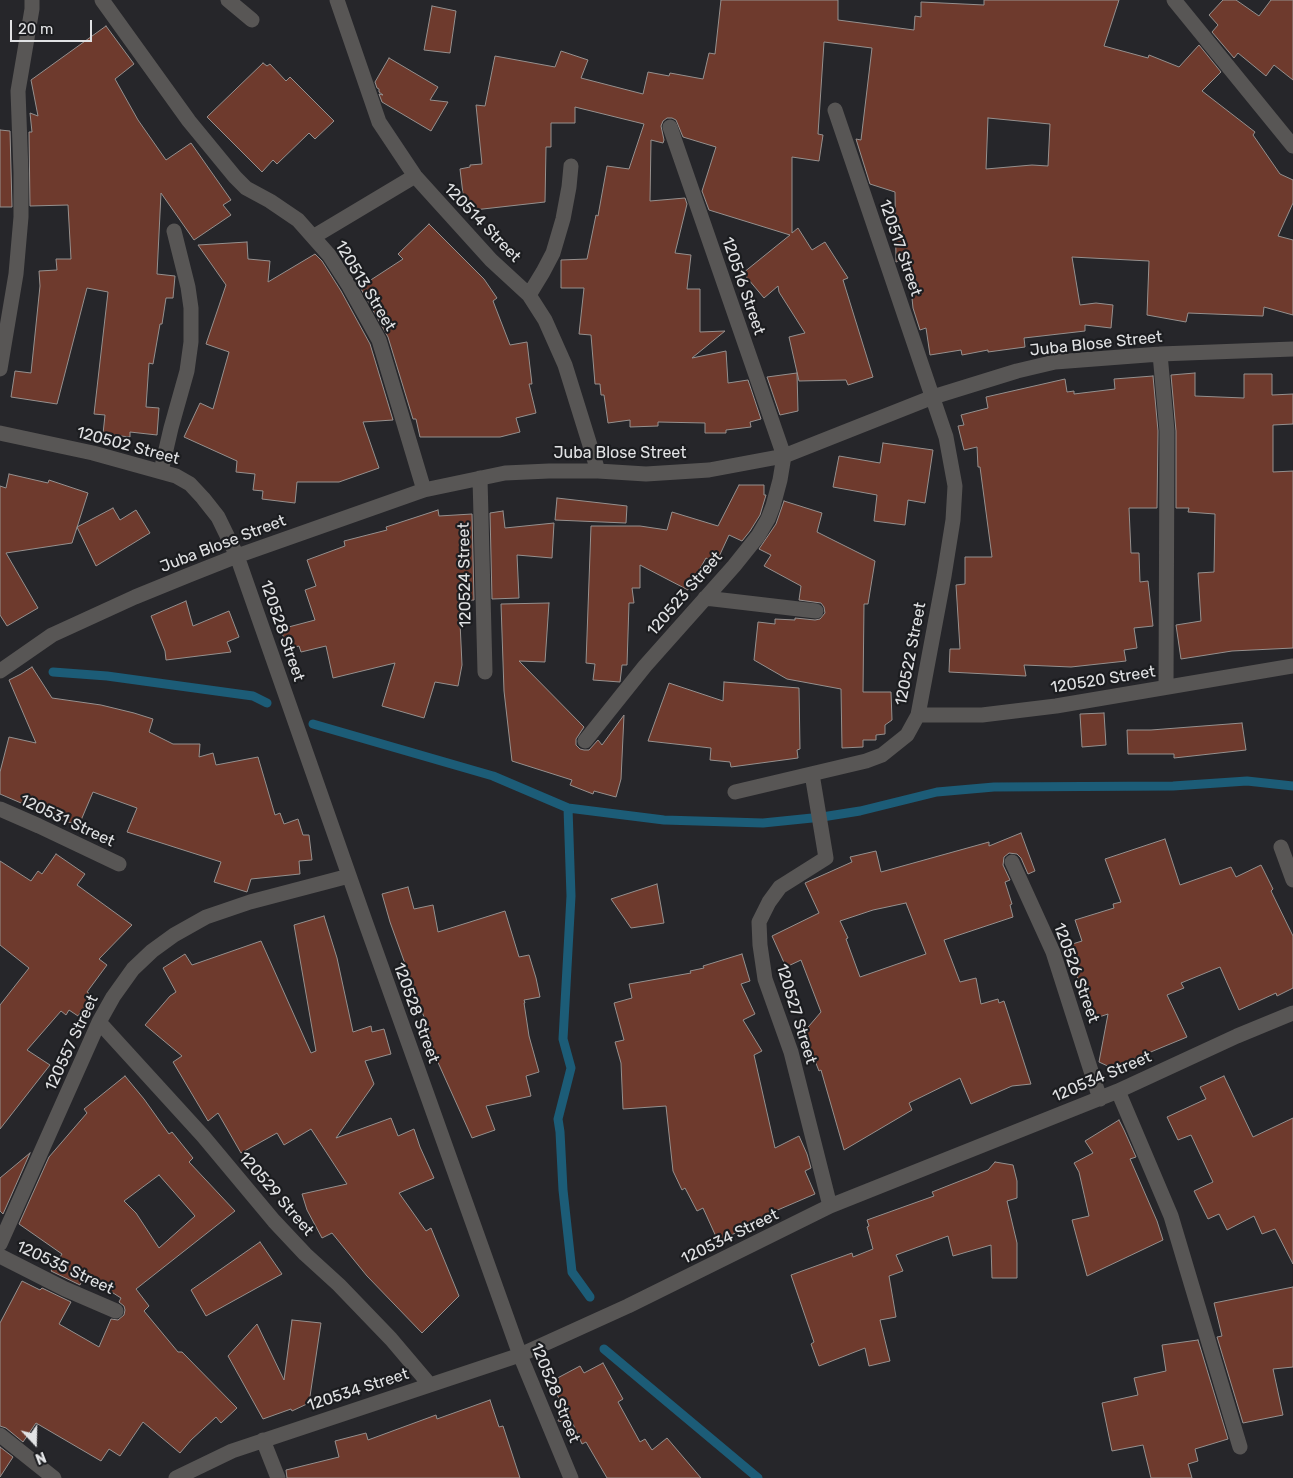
<!DOCTYPE html>
<html>
<head>
<meta charset="utf-8">
<style>
  body { margin:0 }
  #map { position:relative; width:1293px; height:1478px; overflow:hidden; background:#26262a; font-family:Rubik,sans-serif }
  canvas { display:block }
  .north { position:absolute; left:10px; top:1418px; width:50px; height:50px; -webkit-text-stroke:4px #1c1d20; paint-order:stroke; rotate:159deg; font-size:14px; font-weight:700; line-height:20px; text-align:center; color:#e1e2e4 }
  .north::after { content:''; display:block; margin:auto; width:18px; height:22px; background:#e1e2e4; clip-path:polygon(50% 0,100% 100%,50% 72%,0 100%) }
  .scale { position:absolute; left:10px; top:20px; width:82px; height:22px; box-sizing:border-box; border:2px solid #e1e2e4; border-top:0; padding-left:6px; font-size:15px; line-height:18px; white-space:nowrap; color:#e1e2e4; -webkit-text-stroke:4px #1c1d20; paint-order:stroke }
</style>
</head>
<body>
<div id="map">
<canvas width="1293" height="1478"></canvas>
<div class="north">N</div>
<div class="scale">20 m</div>
</div>
<script>
const c = document.querySelector('canvas').getContext('2d');
c.lineJoin = 'round';
const shape = rows => new Path2D(rows.map(r => 'M' + r).join(''));
function trace(path, color, width, dash) { c.strokeStyle = color; c.lineWidth = width; c.lineCap = dash ? 'butt' : 'round'; c.setLineDash(dash || []); c.stroke(path); }
function fillPath(path, color) { c.fillStyle = color; c.fill(path, 'evenodd'); }
function label(font, color, halo, rows, align = 'center') {
  c.font = font + ' Rubik,sans-serif'; c.lineWidth = 4.5; c.setLineDash([]); c.textBaseline = 'middle'; c.strokeStyle = halo; c.fillStyle = color; for (const [text, x, y, turn = 0] of rows) {
    c.save(); c.translate(x, y); c.rotate((+turn || 0) * Math.PI / 180); c.textAlign = isNaN(turn) ? turn : align; if (halo) c.strokeText(text, 0, 0); c.fillText(text, 0, 0); c.restore();
  }
}
trace(shape([
  [53,672,107,676,253,696,267,703],
  [313,724,493,776,568,808,664,820,763,823,822,817,860,811,937,792,994,787,1173,786,1247,781,1293,786],
  [568,808,571,896,563,1039,571,1068,558,1119,560,1132,563,1190,572,1272,590,1297],
  [604,1349,758,1478]
]), '#1c5c77', 9);
const building = shape([
  [721,0,838,0,838,20,914,30,915,16,921,17,921,2,984,5,984,0,1119,0,1104,46,1148,58,1149,55,1179,67,1199,45,1221,72,1202,91,1255,132,1253,135,1280,174,1293,180,1293,203,1278,236,1293,240,1293,315,1264,307,1263,316,1188,313,1186,322,1147,315,1149,261,1072,257,1080,305,1096,303,1113,305,1111,328,1085,325,1085,331,1024,338,1025,347,988,352,988,350,962,355,961,350,930,355,926,328,920,330,913,308,908,258,896,262,896,260,895,192,870,184,856,139,861,140,872,48,824,42,818,134,823,135,819,161,792,157,792,233,798,228,812,250,825,242,848,278,843,280,873,377,848,385,846,380,799,381,789,337,805,333,779,292,778,286,764,298,743,273,790,235,709,210,702,191,716,147,683,137,676,120,672,118,667,118,663,121,661,126,664,140,663,143,651,140,650,201,685,198,687,204,675,253,691,255,687,289,700,289,700,332,725,331,692,358,726,351,728,383,748,380,761,419,750,422,751,427,726,430,726,433,705,433,705,423,658,422,658,426,630,427,630,420,608,423,604,395,601,395,600,384,595,384,591,335,579,334,584,288,561,288,561,260,587,259,596,215,598,216,607,166,629,169,644,124,575,107,575,123,551,123,551,147,546,147,545,202,465,211,460,169,470,167,470,165,482,164,476,105,485,106,495,56,555,67,561,51,588,60,581,78,643,94,648,72,669,76,670,73,703,79,709,53,715,54,721,0],
  [988,118,1050,124,1048,166,1032,165,986,169,988,118],
  [1223,0,1236,0,1259,16,1271,0,1293,0,1293,80,1274,65,1266,76,1238,53,1234,58,1212,32,1218,25,1209,15,1223,0],
  [432,6,456,11,450,53,424,50,432,6],
  [106,26,134,64,115,79,138,120,166,160,191,143,231,200,223,205,231,215,194,240,161,193,157,274,175,276,173,298,166,298,162,324,160,324,153,364,149,363,146,407,159,408,157,435,130,432,130,437,103,434,105,415,94,414,108,292,87,288,57,404,11,397,15,371,31,373,40,286,39,271,57,270,56,259,71,259,68,205,30,206,29,132,32,132,30,113,38,116,31,80,106,26],
  [389,58,438,87,430,100,448,102,431,131,382,102,379,94,383,95,379,92,379,89,377,88,375,82,389,58],
  [263,63,267,66,270,64,286,81,290,77,334,121,315,139,309,133,277,164,273,160,262,172,207,117,263,63],
  [0,130,10,131,12,207,0,207,0,130],
  [429,224,484,279,497,298,493,301,510,345,527,342,532,384,529,384,536,413,516,418,520,432,500,437,420,437,416,419,413,419,388,337,360,287,403,259,398,254,429,224],
  [247,242,248,259,270,261,268,282,315,254,322,261,341,291,370,344,393,420,363,422,379,468,339,482,297,482,295,503,262,499,263,491,253,490,255,474,236,472,237,461,184,437,200,403,213,409,229,352,206,344,226,285,198,245,247,242],
  [797,373,798,411,780,415,767,377,797,373],
  [1195,373,1195,396,1244,398,1244,374,1272,374,1272,395,1293,394,1293,424,1273,425,1273,472,1293,471,1293,648,1232,651,1181,659,1176,625,1201,621,1198,573,1214,572,1215,514,1188,512,1189,508,1176,508,1176,431,1171,375,1195,373],
  [1153,376,1158,431,1157,508,1129,508,1131,553,1139,553,1140,582,1148,581,1153,626,1134,628,1137,648,1124,650,1126,661,1071,667,1024,665,1026,676,949,672,950,649,960,649,956,585,965,584,965,557,992,557,980,467,978,467,977,447,964,450,958,426,964,425,961,415,988,408,986,397,1065,379,1067,392,1074,391,1074,394,1115,389,1114,379,1153,376],
  [883,443,933,450,925,503,908,500,905,525,874,521,877,495,833,487,839,456,880,463,883,443],
  [9,474,48,483,49,480,88,493,72,543,6,553,38,608,7,626,0,615,0,486,6,488,9,474],
  [739,485,764,485,764,495,766,495,760,515,750,531,742,541,729,535,716,563,706,558,688,590,640,565,640,588,632,588,634,603,629,603,627,665,622,665,620,682,593,680,595,664,586,663,591,526,640,526,667,530,672,512,718,526,739,485],
  [557,498,627,506,626,523,555,520,557,498],
  [784,501,822,513,817,532,875,561,868,604,864,604,863,692,891,692,892,720,885,725,885,734,876,735,876,740,863,740,863,747,842,748,841,689,787,679,754,660,758,622,775,624,775,619,795,620,795,618,815,620,820,619,825,613,824,607,821,603,799,600,801,586,764,566,771,555,759,549,776,524,784,501],
  [113,508,120,520,136,510,150,533,96,566,77,527,113,508],
  [438,510,439,516,472,514,474,600,459,601,462,665,458,686,435,682,424,718,382,706,395,663,333,678,326,646,301,652,299,646,287,649,281,629,315,620,305,590,316,586,307,560,345,546,344,541,387,530,386,527,438,510],
  [503,511,505,528,554,523,552,558,517,555,519,598,492,599,490,513,503,511],
  [186,601,193,626,229,611,239,637,227,642,231,652,166,660,165,651,151,616,186,601],
  [549,603,545,662,519,661,584,727,576,739,576,745,580,749,584,750,589,750,598,740,602,745,624,715,621,779,616,797,594,791,593,794,570,785,572,780,512,761,504,691,501,604,549,603],
  [32,667,52,698,101,705,134,713,153,719,149,732,173,744,200,744,199,757,213,753,216,765,258,757,275,815,280,813,284,824,298,819,303,835,309,835,312,860,299,861,300,874,251,879,247,892,214,882,221,862,127,832,137,808,93,792,79,825,61,820,0,794,0,772,9,737,36,743,9,680,21,674,32,667],
  [724,682,799,688,800,749,797,750,798,758,731,767,730,762,710,760,711,748,648,741,669,683,723,701,724,682],
  [1104,713,1106,745,1082,747,1080,714,1104,713],
  [1242,723,1246,750,1174,758,1174,754,1128,754,1127,730,1151,730,1242,723],
  [1021,833,1035,871,1028,874,1021,858,1017,854,1009,853,1004,857,1003,865,1010,880,1005,882,1012,904,1010,905,1013,917,944,940,960,982,976,978,981,1004,998,999,999,1003,1004,1001,1031,1084,1012,1086,971,1104,960,1078,909,1103,912,1110,844,1150,821,1070,819,1071,810,1048,804,1042,803,1033,821,1012,801,960,786,967,772,936,819,913,805,883,852,862,850,857,876,851,881,872,989,842,989,846,1021,833],
  [906,903,926,954,860,977,846,939,848,938,840,921,873,910,906,903],
  [1165,839,1180,885,1231,867,1236,877,1261,865,1273,889,1271,891,1293,936,1293,988,1277,996,1276,993,1239,1010,1220,967,1181,983,1184,988,1167,995,1187,1037,1112,1068,1099,1062,1108,1014,1093,1019,1066,946,1082,941,1075,920,1114,908,1113,904,1121,902,1105,859,1165,839],
  [56,854,85,874,77,885,132,925,99,959,107,965,87,992,93,996,78,1016,69,1010,66,1015,61,1011,27,1050,50,1065,0,1129,0,1005,29,968,0,945,0,861,31,881,38,871,42,874,56,854],
  [657,884,664,923,631,928,611,899,657,884],
  [408,887,414,909,433,905,438,932,505,911,519,957,529,955,536,978,540,997,524,1000,525,1003,524,1003,529,1036,539,1072,526,1076,531,1096,486,1106,495,1130,472,1138,436,1058,425,1019,416,998,417,997,390,922,382,894,408,887],
  [324,916,337,958,353,1032,371,1026,372,1032,384,1029,391,1054,365,1061,374,1084,336,1138,391,1118,398,1136,414,1129,420,1147,434,1178,399,1193,426,1231,431,1228,459,1296,422,1333,367,1276,332,1233,322,1238,307,1210,302,1194,347,1184,311,1129,284,1145,277,1133,241,1153,218,1113,208,1121,173,1062,182,1056,145,1025,170,996,176,992,163,968,185,954,192,965,261,941,311,1053,316,1051,294,925,324,916],
  [742,954,750,981,741,984,755,1014,743,1020,762,1051,754,1055,775,1148,799,1136,807,1154,811,1168,805,1171,815,1194,773,1212,773,1214,741,1226,742,1230,718,1241,703,1208,697,1211,685,1188,682,1190,673,1171,666,1106,623,1109,621,1063,615,1042,624,1040,614,1003,632,998,629,984,691,973,690,971,704,968,703,966,742,954],
  [125,1076,144,1099,169,1134,172,1132,193,1158,189,1162,235,1211,136,1289,149,1306,144,1311,178,1352,182,1352,237,1408,221,1423,216,1417,191,1440,180,1453,143,1422,120,1456,109,1449,101,1461,36,1423,23,1442,6,1428,0,1426,0,1323,22,1281,40,1290,42,1288,71,1302,59,1324,99,1347,111,1319,118,1320,124,1315,125,1310,124,1306,119,1302,121,1298,85,1275,80,1285,51,1271,62,1254,19,1224,49,1157,87,1113,84,1109,125,1076],
  [159,1175,195,1216,159,1248,136,1213,124,1201,159,1175],
  [1224,1076,1253,1137,1293,1118,1293,1264,1275,1229,1262,1234,1254,1216,1227,1230,1219,1214,1208,1219,1194,1191,1213,1182,1191,1135,1178,1140,1167,1117,1206,1099,1200,1087,1224,1076],
  [1119,1120,1124,1130,1136,1157,1130,1159,1157,1221,1163,1240,1087,1276,1072,1220,1089,1216,1079,1172,1074,1163,1093,1153,1085,1141,1119,1120],
  [30,1153,3,1214,0,1211,0,1178,30,1153],
  [995,1162,1013,1165,1017,1181,1017,1198,1007,1201,1017,1243,1017,1278,992,1278,991,1245,953,1256,948,1236,896,1255,903,1271,889,1276,896,1317,880,1320,890,1361,869,1366,865,1348,819,1366,811,1344,814,1342,791,1275,852,1253,853,1257,873,1249,867,1227,869,1226,867,1220,934,1196,932,1192,988,1170,995,1162],
  [260,1242,282,1274,206,1316,191,1290,260,1242],
  [1293,1287,1293,1367,1273,1369,1283,1415,1243,1423,1217,1337,1222,1336,1214,1303,1293,1287],
  [292,1320,321,1323,309,1403,292,1411,291,1409,263,1419,228,1356,257,1324,284,1380,292,1320],
  [1198,1340,1228,1439,1195,1449,1198,1461,1188,1464,1192,1478,1151,1478,1143,1445,1112,1451,1102,1403,1138,1395,1134,1378,1166,1371,1162,1345,1198,1340],
  [603,1363,623,1399,618,1402,640,1442,645,1439,652,1450,667,1438,701,1478,607,1478,586,1442,582,1444,573,1424,558,1421,563,1406,550,1382,580,1366,584,1373,603,1363],
  [490,1400,499,1427,503,1426,520,1478,287,1478,286,1470,339,1457,335,1441,366,1433,368,1440,436,1415,437,1419,490,1400],
  [0,1447,13,1457,0,1477,0,1447]
]);
fillPath(building, '#6e3a2d');
trace(building, '#95908e', 1);
trace(shape([
  [102,0,189,121,235,177,246,188,270,201,298,220,329,255,349,286,379,340,424,490],
  [228,0,252,20],
  [337,0,379,122,415,176,491,260,529,295,545,320,565,365,598,471],
  [1174,0,1293,146],
  [313,237,415,176],
  [529,295,543,272,553,253,563,219,569,187,571,166],
  [1160,354,1167,431,1166,687],
  [0,369,16,274,21,217,21,173,18,91,32,9,32,0],
  [0,433,93,453,176,476,190,484,203,498,218,517,237,556,365,921,520,1355,571,1478],
  [161,471,171,428,187,371,191,342,191,308,188,287,174,231],
  [480,478,485,672],
  [705,598,816,611],
  [0,671,52,635,135,597,189,575,237,556,424,490,505,473,549,471,598,471,646,474,709,470,784,456,933,397,1017,371,1055,362,1160,354,1293,349],
  [918,715,982,715,1056,706,1293,666],
  [585,741,645,666,734,566,758,536,768,519,773,506,780,480,784,456,670,127],
  [812,774,826,858,780,887,769,902,759,922,760,945,765,979,791,1052,830,1206],
  [735,792,866,761,882,755,907,735,918,715,944,576,953,520,955,486,946,437,835,110],
  [0,809,39,826,119,864],
  [1281,847,1293,880],
  [1012,862,1053,952,1100,1099],
  [99,1022,203,1136,274,1221,305,1254,339,1285,391,1339,430,1385],
  [1118,1091,1171,1216,1240,1447],
  [0,1244,99,1022,113,997,133,969,152,951,174,935,206,917,250,902,349,876],
  [0,1256,65,1289,116,1311],
  [0,1435,54,1478],
  [263,1440,278,1478],
  [176,1478,232,1451,520,1355,628,1306,830,1206,1118,1091,1237,1036,1293,1013]
]), '#585655', 15);
label('16px', '#e1e2e4', '#1c1d20', [
  ["120514 Street",482,223,46],
  ["120517 Street",900,248,71],
  ["120513 Street",365,286,59],
  ["120516 Street",743,286,71],
  ["Juba Blose Street",1096,344,-6],
  ["120502 Street",128,446,15],
  ["Juba Blose Street",620,453],
  ["Juba Blose Street",223,544,-21],
  ["120524 Street",465,575,-91],
  ["120523 Street",685,594,-49],
  ["120528 Street",282,631,71],
  ["120522 Street",911,654,-79],
  ["120520 Street",1103,680,-9],
  ["120531 Street",67,821,25],
  ["120526 Street",1076,973,70],
  ["120528 Street",416,1013,70],
  ["120527 Street",796,1014,73],
  ["120557 Street",72,1043,-65],
  ["120534 Street",1102,1077,-23],
  ["120529 Street",276,1194,49],
  ["120534 Street",730,1237,-26],
  ["120535 Street",65,1268,25],
  ["120534 Street",358,1390,-18],
  ["120528 Street",555,1393,68]
]);
</script>
</body>
</html>
